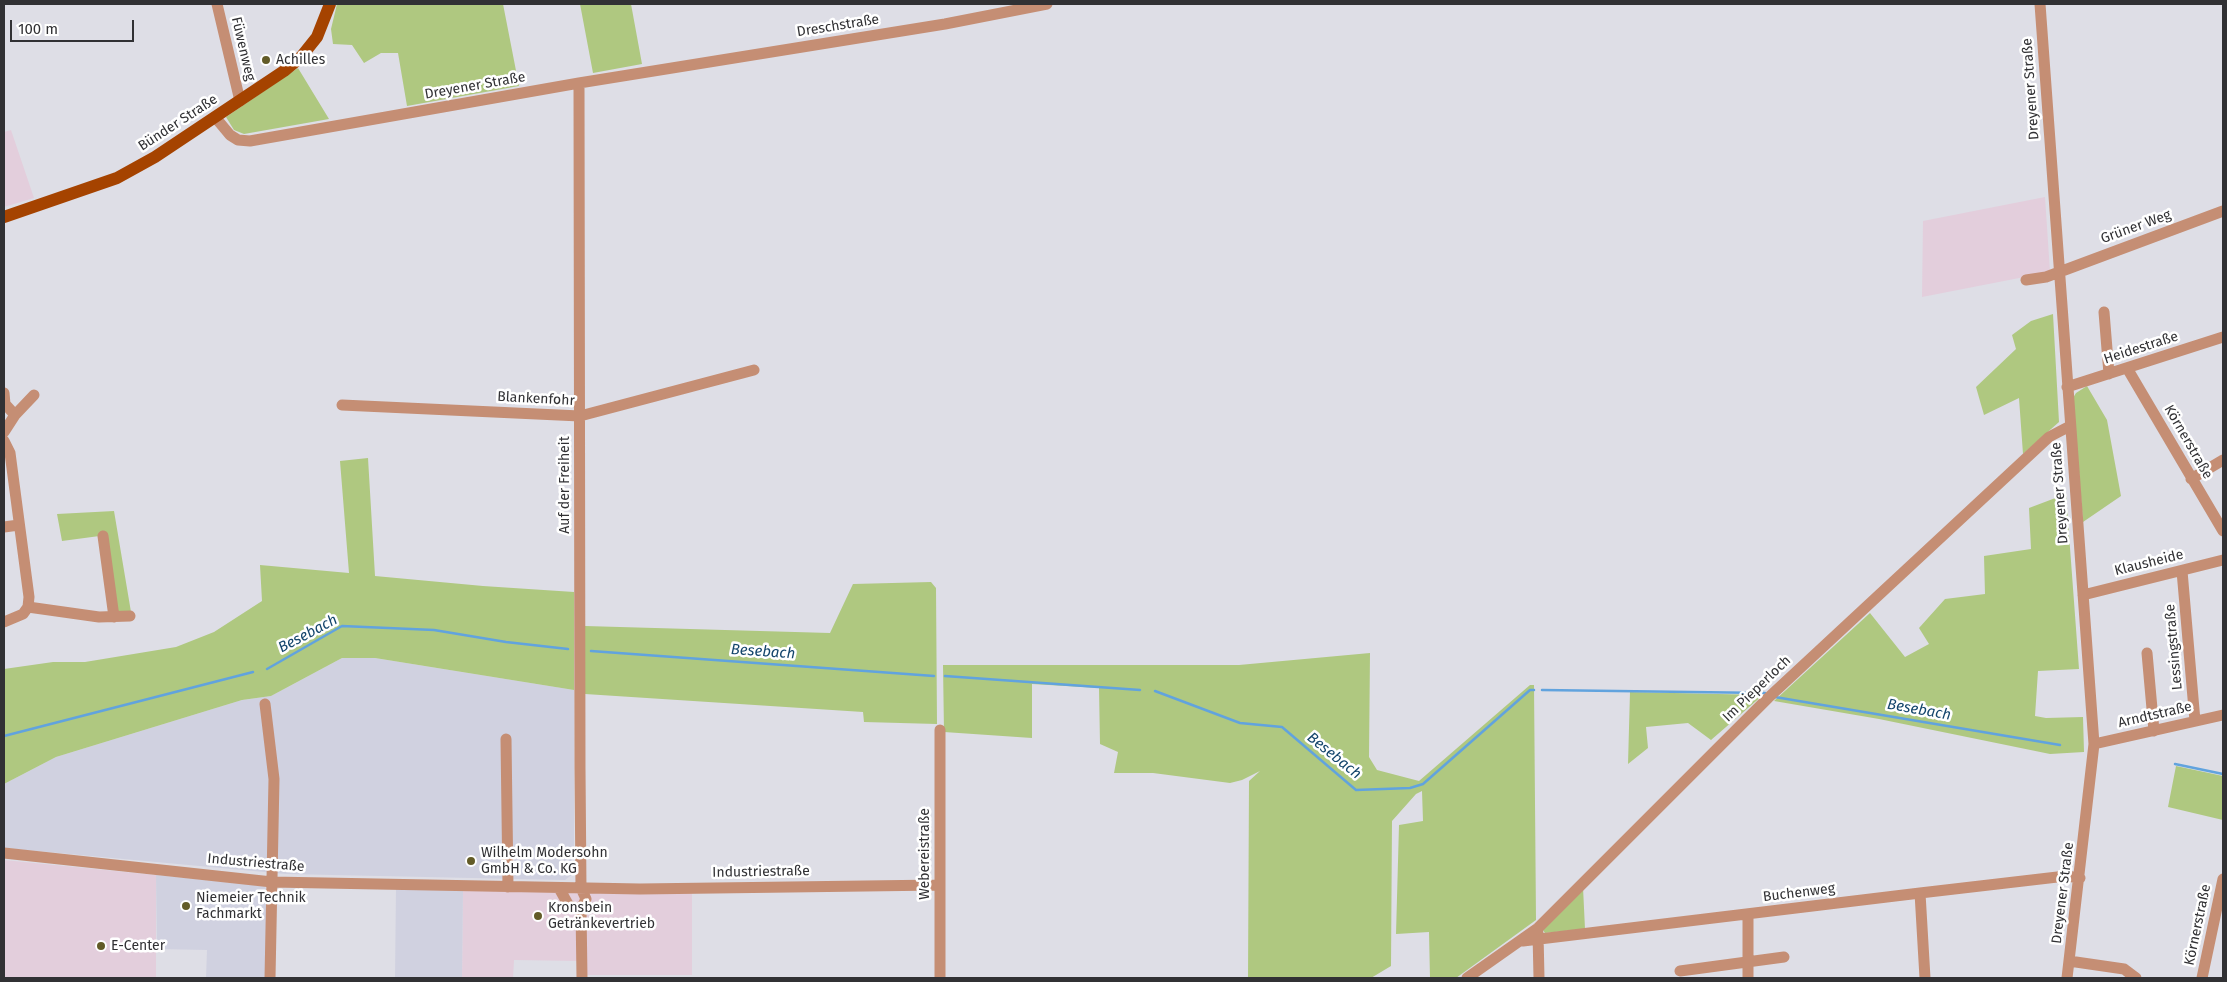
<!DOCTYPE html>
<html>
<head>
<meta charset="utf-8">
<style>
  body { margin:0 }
  #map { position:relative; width:2227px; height:982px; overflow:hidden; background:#dedee6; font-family:"Fira Sans",sans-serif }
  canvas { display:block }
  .frame { position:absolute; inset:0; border:5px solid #313134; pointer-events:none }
  .scale { position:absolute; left:10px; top:20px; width:124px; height:22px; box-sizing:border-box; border:2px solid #313134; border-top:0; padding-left:6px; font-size:15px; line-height:18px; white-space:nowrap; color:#313134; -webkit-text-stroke:4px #fff; paint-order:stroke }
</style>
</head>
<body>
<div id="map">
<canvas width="2227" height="982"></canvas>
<div class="frame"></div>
<div class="scale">100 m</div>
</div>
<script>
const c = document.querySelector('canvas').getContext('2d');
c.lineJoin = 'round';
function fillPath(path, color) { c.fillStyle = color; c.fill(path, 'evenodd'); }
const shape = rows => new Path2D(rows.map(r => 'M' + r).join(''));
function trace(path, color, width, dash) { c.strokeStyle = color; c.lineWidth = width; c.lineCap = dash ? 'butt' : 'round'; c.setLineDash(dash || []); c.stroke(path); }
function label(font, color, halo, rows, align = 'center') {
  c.font = font + ' "Fira Sans",sans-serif'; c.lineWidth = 5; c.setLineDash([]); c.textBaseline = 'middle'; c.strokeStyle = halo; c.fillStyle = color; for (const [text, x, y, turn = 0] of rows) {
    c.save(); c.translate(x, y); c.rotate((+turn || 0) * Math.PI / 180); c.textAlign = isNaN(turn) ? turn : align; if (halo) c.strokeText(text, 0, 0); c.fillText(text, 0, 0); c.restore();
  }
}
fillPath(shape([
  [11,130,34,198,4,207,4,132],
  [2045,197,2050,272,1922,297,1923,221],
  [4,860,156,875,156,978,4,978],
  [463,889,692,890,692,975,585,975,578,961,514,960,513,978,462,978]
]), '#e3cedc');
fillPath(shape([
  [342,658,375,658,574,690,574,873,565,880,286,874,4,848,4,784,56,757,242,700,271,696],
  [156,875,265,886,268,894,266,978,206,978,207,950,157,949],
  [396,888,463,889,462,978,395,978]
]), '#d0d1e0');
fillPath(shape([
  [337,4,503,4,519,86,407,106,398,53,381,53,364,63,352,45,333,44,331,29],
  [580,4,631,4,642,64,593,73],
  [298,68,329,119,244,134,234,130,226,117],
  [2053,314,2059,422,2023,454,2019,398,1984,415,1976,387,2016,349,2012,335,2031,321],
  [2087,386,2107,420,2121,496,2083,522,2073,398,2076,393],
  [368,458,375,576,483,586,574,592,574,690,375,658,342,658,271,696,242,700,56,757,4,784,4,669,53,662,85,662,176,647,214,632,262,601,260,565,349,573,340,461],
  [2066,494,2079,669,2038,671,2035,716,2046,718,2083,717,2084,752,2050,754,1879,719,1774,701,1870,613,1905,657,1929,644,1919,628,1945,599,1985,594,1984,556,2031,549,2029,508],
  [114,511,131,612,118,613,107,535,62,541,57,514],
  [931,582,936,588,937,724,864,722,863,712,585,694,585,626,830,633,853,584],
  [1370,653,1369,757,1377,770,1419,781,1530,685,1534,685,1536,920,1456,978,1430,978,1429,932,1396,934,1399,825,1423,821,1422,791,1416,794,1392,821,1391,966,1371,978,1248,978,1249,781,1260,771,1242,780,1230,783,1153,773,1114,773,1118,752,1100,744,1099,688,1032,684,1032,738,944,732,943,665,1239,665],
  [1630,692,1763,695,1711,740,1688,723,1646,727,1648,748,1628,764],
  [2176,766,2223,776,2223,820,2168,807],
  [1583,887,1585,929,1545,933,1542,929]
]), '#afc880');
trace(shape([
  [591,651,934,676],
  [267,669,342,626,434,630,506,642,568,649],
  [945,676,1140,690],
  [1542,690,1765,693],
  [1155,691,1240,723,1282,727,1356,790,1410,788,1423,784,1530,690,1534,690],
  [1775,697,2060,745],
  [4,736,253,672],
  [2175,764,2223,774]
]), '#61a3de', 2.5);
trace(shape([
  [217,4,240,101],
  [2040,4,2094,744,2067,978],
  [579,83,580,769,581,888,586,899,581,909],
  [215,117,230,135,238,140,250,141,579,83,945,24,1047,4],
  [2026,280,2046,277,2223,211],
  [2104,312,2109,374],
  [2127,368,2223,531],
  [2067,387,2223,337],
  [4,393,5,404,15,415],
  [342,405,580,416,754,370],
  [4,432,15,415,34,395],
  [4,441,10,453,29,597,28,607],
  [2191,479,2223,460],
  [4,527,19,525],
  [103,536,114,617],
  [2182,571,2195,721],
  [2083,595,2223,560],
  [4,622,23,614,28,607,99,617,130,616],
  [2147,653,2154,731],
  [265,704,274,779,270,978],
  [506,739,508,887],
  [2094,744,2223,715],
  [4,853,272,882,640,889,940,885],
  [559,888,569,906,581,909],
  [1920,893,1925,978],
  [581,909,582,978],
  [1748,914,1748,978],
  [1538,933,1539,978],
  [1523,941,1920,893,2066,876,2080,878],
  [2069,961,2124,969,2136,978],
  [1680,971,1784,957],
  [940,978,940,730],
  [1467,978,1538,928,1768,698,2049,437,2070,426],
  [2202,978,2223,879]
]), '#c58e74', 11);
trace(shape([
  [4,217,117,178,155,157,284,71,301,57,317,37,330,4]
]), '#a54300', 12);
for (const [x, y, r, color] of [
  [266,60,5,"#625b27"],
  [471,861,5,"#625b27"],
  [186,906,5,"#625b27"],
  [538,916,5,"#625b27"],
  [101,946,5,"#625b27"]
]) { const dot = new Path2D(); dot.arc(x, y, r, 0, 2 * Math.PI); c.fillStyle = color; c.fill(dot); trace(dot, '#fff', 2); }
label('14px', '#313134', '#fff', [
  ["Dreschstraße",838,26,-9],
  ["Füwenweg",243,49,77],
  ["Dreyener Straße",475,86,-10],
  ["Dreyener Straße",2031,89,-94],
  ["Bünder Straße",178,123,-33],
  ["Grüner Weg",2136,227,-20],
  ["Heidestraße",2141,348,-18],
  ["Blankenfohr",536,399,3],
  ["Körnerstraße",2188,442,60],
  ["Auf der Freiheit",565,485,-90],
  ["Dreyener Straße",2060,493,-94],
  ["Klausheide",2149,563,-14],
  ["Lessingstraße",2174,647,-95],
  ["Im Pieperloch",1757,689,-44],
  ["Arndtstraße",2155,715,-13],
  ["Webereistraße",925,854,-90],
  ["Industriestraße",256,863,5],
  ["Industriestraße",761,872,-1],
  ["Buchenweg",1799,893,-7],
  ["Dreyener Straße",2063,893,-83],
  ["Körnerstraße",2198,925,-78]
]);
label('14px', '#313134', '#fff', [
  ["Achilles",276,60],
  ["Wilhelm Modersohn",481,853],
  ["GmbH & Co. KG",481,869],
  ["Niemeier Technik",196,898],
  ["Fachmarkt",196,914],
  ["Kronsbein",548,908],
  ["Getränkevertrieb",548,924],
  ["E-Center",111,946]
], 'left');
label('italic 15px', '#14456c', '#fff', [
  ["Besebach",308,634,-28],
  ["Besebach",763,652,4],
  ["Besebach",1919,710,10],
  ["Besebach",1334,756,39]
]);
</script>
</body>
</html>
